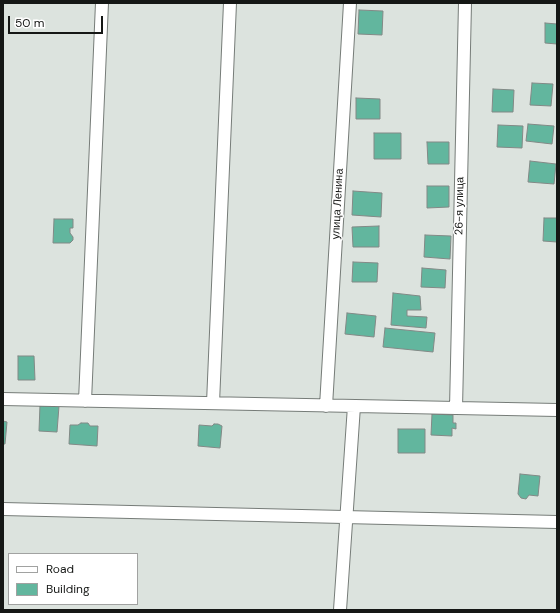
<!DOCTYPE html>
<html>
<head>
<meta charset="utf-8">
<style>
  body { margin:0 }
  #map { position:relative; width:560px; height:613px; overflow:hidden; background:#dce3de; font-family:"DM Sans",sans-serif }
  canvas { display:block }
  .frame { position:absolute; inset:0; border:4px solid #151715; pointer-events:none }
  .legend { position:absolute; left:8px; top:553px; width:130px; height:52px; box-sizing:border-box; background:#fff; border:1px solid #a1a2a1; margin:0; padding:5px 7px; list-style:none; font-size:12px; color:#151715 }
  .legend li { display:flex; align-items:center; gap:8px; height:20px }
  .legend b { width:20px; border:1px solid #a1a2a1 }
  .scale { position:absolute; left:8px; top:16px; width:95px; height:18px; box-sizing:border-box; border:2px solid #151715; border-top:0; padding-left:5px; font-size:12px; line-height:14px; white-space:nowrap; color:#151715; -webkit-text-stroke:3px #fff; paint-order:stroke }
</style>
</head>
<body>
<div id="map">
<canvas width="560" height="613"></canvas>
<div class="frame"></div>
<ul class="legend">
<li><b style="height:5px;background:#fff"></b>Road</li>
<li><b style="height:11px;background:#62b69e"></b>Building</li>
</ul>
<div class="scale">50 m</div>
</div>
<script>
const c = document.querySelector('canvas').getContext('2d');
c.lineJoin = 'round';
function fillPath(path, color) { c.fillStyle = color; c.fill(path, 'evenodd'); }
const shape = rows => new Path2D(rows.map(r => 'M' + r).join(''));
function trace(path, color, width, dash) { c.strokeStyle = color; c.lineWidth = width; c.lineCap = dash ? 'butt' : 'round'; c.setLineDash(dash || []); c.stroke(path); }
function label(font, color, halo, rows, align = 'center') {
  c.font = font + ' "DM Sans",sans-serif'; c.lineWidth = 3; c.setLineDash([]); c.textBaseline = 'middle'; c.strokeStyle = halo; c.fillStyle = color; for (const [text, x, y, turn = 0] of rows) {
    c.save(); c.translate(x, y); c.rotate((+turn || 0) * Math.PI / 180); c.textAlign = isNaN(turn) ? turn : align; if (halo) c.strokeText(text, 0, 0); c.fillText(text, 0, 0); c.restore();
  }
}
const building = shape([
  [359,10,383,11,382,35,358,34,359,10],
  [545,23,557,24,557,44,545,43,545,23],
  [532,83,553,84,551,106,530,105,532,83],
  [493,89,514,90,513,112,492,112,493,89],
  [356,98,380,99,380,119,356,119,356,98],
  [528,124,554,126,552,144,526,141,528,124],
  [498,125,523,126,522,148,497,147,498,125],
  [374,133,401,133,401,159,374,159,374,133],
  [427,142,449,142,449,164,428,164,427,142],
  [530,161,556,164,554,184,528,182,530,161],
  [427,186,449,186,449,207,427,208,427,186],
  [353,191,382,193,381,217,352,215,353,191],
  [544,218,557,218,557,242,543,241,544,218],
  [54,219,73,219,73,228,70,228,70,233,73,237,73,240,70,243,53,243,54,219],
  [379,226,379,247,353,247,352,227,379,226],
  [425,235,451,236,450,259,424,257,425,235],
  [353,262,378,263,377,282,352,282,353,262],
  [422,268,446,270,445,288,421,287,422,268],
  [393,293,420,296,421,310,407,310,407,316,427,317,426,328,391,325,393,293],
  [347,313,376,316,374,337,345,334,347,313],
  [385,328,435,333,433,352,383,347,385,328],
  [18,356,34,356,35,380,18,380,18,356],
  [40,405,59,406,57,432,39,431,40,405],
  [432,414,453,415,453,423,456,423,456,429,452,428,452,436,431,435,432,414],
  [3,421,7,422,5,444,3,444,3,421],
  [81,423,88,423,90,426,98,426,97,446,69,444,70,425,78,425,81,423],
  [214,424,218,424,222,426,220,448,198,446,199,425,212,426,214,424],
  [398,429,425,429,425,453,398,453,398,429],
  [520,474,540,476,538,496,529,495,526,499,521,498,518,494,520,474]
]);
fillPath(building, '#62b69e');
trace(building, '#828986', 1);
const minor = shape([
  [3,399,557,410],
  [85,401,102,3],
  [213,403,230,3],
  [326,406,350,3],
  [456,408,465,3],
  [3,509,557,522],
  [340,610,354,406]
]);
trace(minor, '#767c78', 14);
trace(minor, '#fff', 12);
label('11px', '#151715', '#fff', [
  ["улица Ленина",338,204,-87],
  ["26-я улица",460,206,-89]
]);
</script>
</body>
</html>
